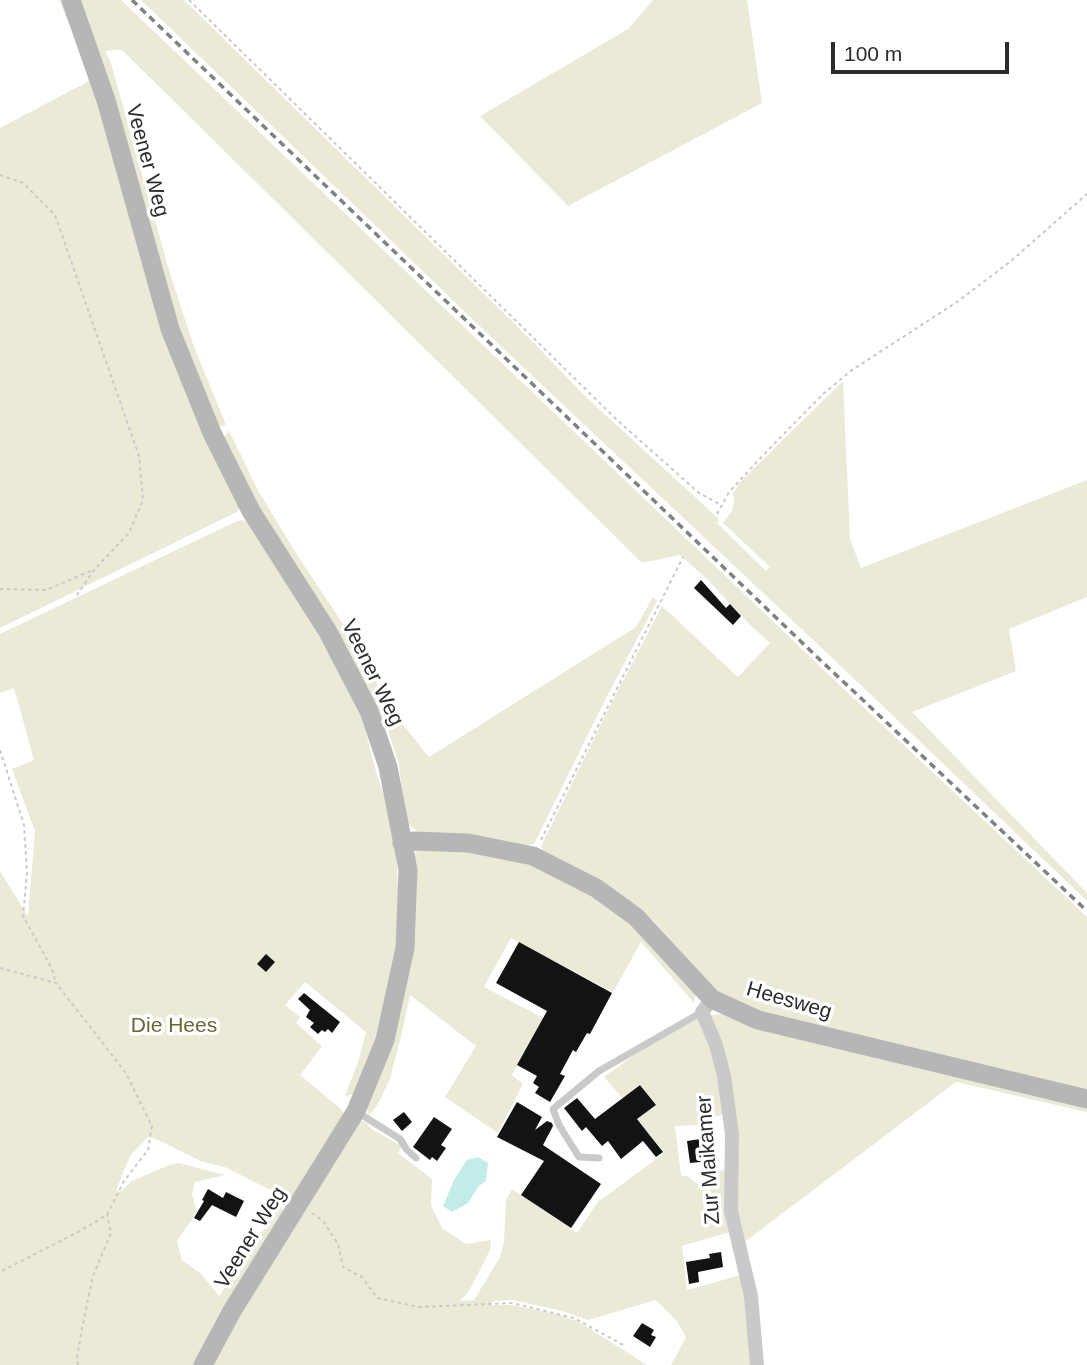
<!DOCTYPE html>
<html>
<head>
<meta charset="utf-8">
<style>
  body { margin:0 }
  #map { position:relative; width:1087px; height:1365px; overflow:hidden; background:#fff; font-family:Helvetica,sans-serif }
  canvas { display:block }
  .scale { position:absolute; left:831px; top:42px; width:178px; height:32px; box-sizing:border-box; border:4px solid #2c2c2c; border-top:0; padding-left:9px; font-size:21px; line-height:24px; white-space:nowrap; color:#2c2c2c; -webkit-text-stroke:5px #fff; paint-order:stroke }
</style>
</head>
<body>
<div id="map">
<canvas width="1087" height="1365"></canvas>
<div class="scale">100 m</div>
</div>
<script>
const c = document.querySelector('canvas').getContext('2d');
c.lineJoin = 'round';
function fillPath(path, color) { c.fillStyle = color; c.fill(path, 'evenodd'); }
const shape = rows => new Path2D(rows.map(r => 'M' + r).join(''));
function trace(path, color, width, dash) { c.strokeStyle = color; c.lineWidth = width; c.lineCap = dash ? 'butt' : 'round'; c.setLineDash(dash || []); c.stroke(path); }
function label(font, color, halo, rows, align = 'center') {
  c.font = font + ' Helvetica,sans-serif'; c.lineWidth = 7; c.setLineDash([]); c.textBaseline = 'middle'; c.strokeStyle = halo; c.fillStyle = color; for (const [text, x, y, turn = 0] of rows) {
    c.save(); c.translate(x, y); c.rotate((+turn || 0) * Math.PI / 180); c.textAlign = isNaN(turn) ? turn : align; if (halo) c.strokeText(text, 0, 0); c.fillText(text, 0, 0); c.restore();
  }
}
fillPath(shape([
  [59,0,63,0,241,505,237,512,0,628,0,128,89,81,72,31],
  [80,0,121,0,845,690,1087,917,1087,1093,732,1005,700,974,654,921,633,905,547,856,541,846,612,702,662,606,738,677,770,643,750,625,709,581,680,555,642,563,122,50,105,51,110,60,169,270,193,344,226,425,217,427,178,328],
  [141,0,184,0,525,334,587,398,719,519,717,523,766,571,770,567,723,523,732,511,734,501,733,494,740,482,843,381,850,539,861,568,1087,480,1087,597,1009,629,1016,671,912,712,1087,893,1087,901,847,672,489,335],
  [653,0,747,0,762,103,568,206,480,116,628,29],
  [229,431,259,492,296,553,345,627,393,712,429,757,636,627,653,597,657,601,605,700,534,844,525,846,421,835,408,824,404,809,399,765,388,730,256,505,222,439],
  [242,520,252,524,357,699,378,779,391,811,396,849,399,909,396,962,381,1025,357,1093,345,1096,359,1059,366,1032,305,982,285,1005,300,1017,296,1023,322,1046,300,1075,342,1110,344,1116,298,1196,288,1199,225,1167,203,1162,156,1139,148,1137,130,1156,116,1190,120,1192,132,1181,169,1165,179,1163,225,1175,195,1182,192,1195,197,1212,177,1241,182,1260,201,1274,219,1296,280,1206,286,1213,196,1365,0,1365,0,871,28,916,35,831,12,769,34,760,14,688,0,693,0,634,235,522],
  [441,846,515,857,620,909,697,991,694,1003,641,942,613,992,511,938,484,987,543,1018,512,1075,523,1084,498,1133,445,1097,476,1046,410,995,401,1037,390,1079,379,1102,369,1116,366,1105,385,1057,411,857,419,849],
  [725,1014,1087,1104,1087,1112,956,1082,742,1244,711,1015],
  [700,1017,711,1045,725,1113,697,1125,675,1126,681,1176,688,1176,694,1182,700,1184,709,1180,711,1171,727,1170,730,1232,682,1246,687,1290,741,1275,747,1294,753,1365,671,1365,686,1337,677,1321,656,1300,588,1320,562,1311,513,1300,494,1301,490,1305,512,1305,560,1315,579,1322,647,1365,208,1365,358,1120,366,1122,371,1129,402,1146,398,1153,432,1179,431,1205,442,1228,466,1244,491,1240,490,1250,469,1291,460,1301,474,1300,500,1257,504,1241,506,1200,512,1189,577,1233,598,1202,663,1154,661,1149,638,1119,656,1105,640,1084,622,1098,604,1077,637,1053]
]), '#ebead7');
fillPath(shape([
  [478,1157,488,1163,486,1181,479,1186,468,1203,452,1212,443,1206,454,1180,467,1160]
]), '#c2ece7');
fillPath(shape([
  [701,580,726,608,730,604,741,616,733,625,694,588],
  [519,942,612,993,590,1034,587,1033,576,1052,573,1050,560,1074,565,1076,550,1102,535,1093,539,1087,533,1083,537,1076,517,1065,547,1011,496,983],
  [266,954,275,962,266,972,257,964],
  [304,993,340,1022,332,1033,328,1029,325,1032,322,1030,318,1034,310,1027,314,1023,306,1017,310,1010,298,999],
  [640,1085,656,1105,637,1119,663,1152,656,1157,643,1141,621,1159,608,1141,602,1146,586,1127,582,1131,564,1108,577,1098,595,1119],
  [517,1102,542,1117,535,1130,547,1121,552,1123,553,1126,543,1145,601,1184,571,1228,521,1195,544,1161,497,1137],
  [404,1112,412,1122,402,1131,393,1120],
  [434,1117,452,1129,441,1145,446,1148,437,1161,432,1157,430,1160,413,1147],
  [707,1138,710,1161,690,1163,687,1141],
  [208,1189,223,1198,226,1192,244,1201,236,1217,212,1205,200,1221,194,1218,204,1201,202,1200],
  [721,1252,723,1267,698,1272,699,1282,689,1284,686,1262,710,1258,709,1254],
  [642,1323,654,1330,651,1335,656,1337,650,1347,633,1336]
]), '#131313');
trace(shape([
  [189,0,616,419,699,493,721,505],
  [0,175,23,183,55,215,139,456,143,500,129,533,94,570,77,595],
  [717,514,729,492,769,449,823,394,852,370,957,302,1011,261,1087,194],
  [0,589,46,590,93,570],
  [0,750,24,825,27,873,23,916,51,967,56,982],
  [541,840,683,557],
  [0,968,56,983,126,1073,152,1126,148,1150,124,1181,107,1215,78,1232,0,1272],
  [312,1213,323,1221,338,1244,343,1267,362,1277,377,1298,419,1307,512,1303,574,1318,625,1346],
  [78,1365,77,1358,82,1329,93,1276,111,1233,107,1215]
]), '#c9c9c9', 2, [3.5, 3.5]);
trace(shape([
  [357,1112,400,1139,407,1150,416,1158],
  [599,1158,579,1157,559,1125,553,1109,599,1071,702,1012]
]), '#c9c9c9', 7);
trace(shape([
  [712,999,702,1012,716,1045,724,1076,732,1134,731,1211,751,1296,757,1365]
]), '#c9c9c9', 14);
trace(shape([
  [71,0,106,100,170,329,212,433,251,511,328,632,369,711,388,767,408,870,405,948,385,1040,356,1111,232,1311,203,1365],
  [402,843,413,841,468,843,533,856,596,888,636,917,712,999,758,1020,1087,1099]
]), '#b6b6b6', 19);
trace(shape([
  [132,0,815,655,1087,911]
]), '#818181', 3.5, [7, 5]);
label('21px', '#2c2c2c', '#fff', [
  ["Veener Weg",147,161,75],
  ["Veener Weg",372,673,64],
  ["Heesweg",789,1001,16],
  ["Zur Maikamer",709,1160,-94],
  ["Veener Weg",251,1238,-58]
]);
label('21px', '#696937', '#fff', [
  ["Die Hees",174,1026]
]);
</script>
</body>
</html>
